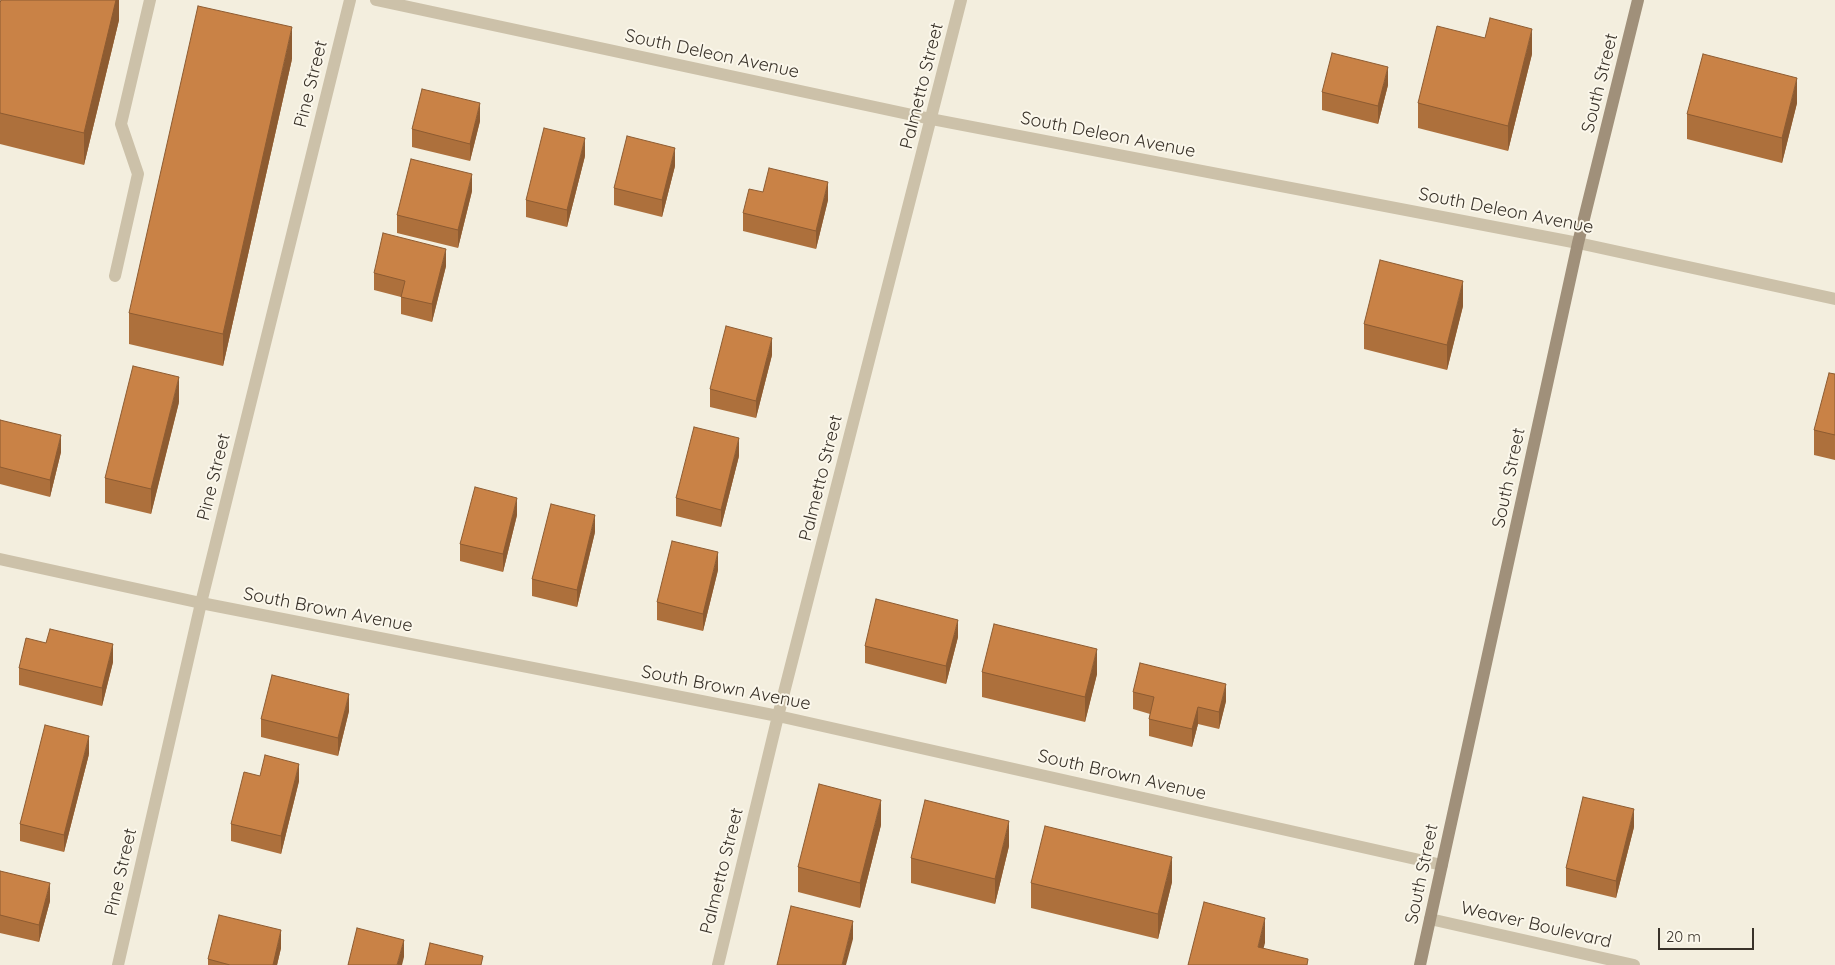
<!DOCTYPE html>
<html>
<head>
<meta charset="utf-8">
<style>
  body { margin:0 }
  #map { position:relative; width:1835px; height:965px; overflow:hidden; background:#f3eede; font-family:Quicksand,sans-serif }
  canvas { display:block }
  .scale { position:absolute; left:1658px; top:928px; width:96px; height:22px; box-sizing:border-box; border:2px solid #393229; border-top:0; padding-left:6px; font-size:15px; line-height:18px; white-space:nowrap; color:#393229; -webkit-text-stroke:4px #fbf7eb; paint-order:stroke }
</style>
</head>
<body>
<div id="map">
<canvas width="1835" height="965"></canvas>
<div class="scale">20 m</div>
</div>
<script>
const c = document.querySelector('canvas').getContext('2d');
c.lineJoin = 'round';
const shape = rows => new Path2D(rows.map(r => 'M' + r).join(''));
function trace(path, color, width, dash) { c.strokeStyle = color; c.lineWidth = width; c.lineCap = dash ? 'butt' : 'round'; c.setLineDash(dash || []); c.stroke(path); }
function fillPath(path, color) { c.fillStyle = color; c.fill(path, 'evenodd'); }
function label(font, color, halo, rows, align = 'center') {
  c.font = font + ' Quicksand,sans-serif'; c.lineWidth = 4; c.setLineDash([]); c.textBaseline = 'middle'; c.strokeStyle = halo; c.fillStyle = color; for (const [text, x, y, turn = 0] of rows) {
    c.save(); c.translate(x, y); c.rotate((+turn || 0) * Math.PI / 180); c.textAlign = isNaN(turn) ? turn : align; if (halo) c.strokeText(text, 0, 0); c.fillText(text, 0, 0); c.restore();
  }
}
trace(shape([
  [115,276,138,174,121,124,150,0]
]), '#ccc1a9', 12);
trace(shape([
  [0,559,201,603,778,716,1442,865],
  [1430,919,1634,965],
  [118,965,201,603,350,0],
  [718,965,778,716,961,0]
]), '#ccc1a9', 12);
trace(shape([
  [376,0,931,119,1578,243,1835,299]
]), '#ccc1a9', 12);
trace(shape([
  [1420,965,1578,243,1638,0]
]), '#a0907a', 12);
fillPath(shape([
  [119,0,119,20,84,165,0,144,0,3],
  [1532,54,1508,151,1418,128,1418,103],
  [292,59,223,366,129,344,129,313],
  [1388,85,1378,124,1322,110,1322,92],
  [1797,103,1782,163,1687,139,1687,114],
  [480,121,470,161,412,147,412,129],
  [585,156,567,227,526,217,526,200],
  [675,166,662,217,614,205,614,188],
  [472,191,458,248,397,233,397,215],
  [828,200,816,249,743,231,743,213],
  [446,266,432,322,401,314,401,297,374,290,374,273],
  [1463,306,1447,370,1364,349,1364,324],
  [772,355,756,418,710,407,710,389],
  [1835,374,1835,460,1814,455,1814,430],
  [179,402,151,514,105,503,105,478],
  [0,420,61,452,50,497,0,484],
  [739,456,721,527,676,516,676,498],
  [517,515,503,572,460,561,460,544],
  [595,532,577,607,532,596,532,579],
  [718,570,703,631,657,620,657,602],
  [958,637,946,684,865,663,865,646],
  [46,643,113,662,102,706,19,685,19,668],
  [982,672,1097,674,1085,722,982,697],
  [1133,692,1226,701,1219,729,1198,724,1192,747,1149,736,1149,719,1150,714,1133,709],
  [349,711,338,756,261,737,261,719],
  [89,754,64,852,20,841,20,824],
  [260,776,299,781,281,854,231,841,231,824],
  [881,825,860,908,798,892,798,867],
  [1634,827,1616,898,1566,886,1566,868],
  [1009,846,995,904,911,883,911,858],
  [0,871,50,901,39,942,0,933],
  [1172,882,1158,939,1031,908,1031,883],
  [281,948,277,965,208,965,208,959]
]), '#ad703c');
fillPath(shape([
  [116,0,119,0,119,20,84,165,84,133],
  [292,27,292,59,223,366,223,334],
  [1532,29,1532,54,1508,151,1508,126],
  [1388,67,1388,85,1378,124,1378,106],
  [1797,78,1797,103,1782,163,1782,138],
  [480,103,480,121,470,161,470,144],
  [585,138,585,156,567,227,567,210],
  [675,148,675,166,662,217,662,200],
  [472,174,472,191,458,248,458,230],
  [828,182,828,200,816,249,816,231],
  [446,249,446,266,432,322,432,304],
  [1463,281,1463,306,1447,370,1447,345],
  [772,338,772,355,756,418,756,401],
  [179,377,179,402,151,514,151,489],
  [61,435,61,452,50,497,50,480],
  [739,438,739,456,721,527,721,510],
  [517,498,517,515,503,572,503,554],
  [595,515,595,532,577,607,577,590],
  [718,552,718,570,703,631,703,614],
  [958,620,958,637,946,684,946,666],
  [113,644,113,662,102,706,102,688],
  [1097,649,1097,674,1085,722,1085,697],
  [1226,684,1226,701,1219,729,1219,712],
  [349,694,349,711,338,756,338,738],
  [1198,707,1198,724,1192,747,1192,729],
  [89,736,89,754,64,852,64,835],
  [299,764,299,781,281,854,281,836],
  [881,800,881,825,860,908,860,883],
  [1634,809,1634,827,1616,898,1616,881],
  [1009,821,1009,846,995,904,995,879],
  [1172,857,1172,882,1158,939,1158,914],
  [50,883,50,901,39,942,39,925],
  [1265,918,1265,943,1259,965,1258,947],
  [853,921,853,939,846,965,842,965],
  [281,930,281,948,277,965,273,965],
  [404,940,404,957,402,965,397,965]
]), '#8d5b31');
const building = shape([
  [1,0,116,0,84,133,0,113,0,3,1,0],
  [198,6,292,27,223,334,129,313,198,6],
  [1490,18,1532,29,1508,126,1418,103,1437,26,1485,38,1490,18],
  [1332,53,1388,67,1378,106,1322,92,1332,53],
  [1703,54,1797,78,1782,138,1687,114,1703,54],
  [422,89,480,103,470,144,412,129,422,89],
  [544,128,585,138,567,210,526,200,544,128],
  [627,136,675,148,662,200,614,188,627,136],
  [411,159,472,174,458,230,397,215,411,159],
  [769,168,828,182,816,231,743,213,749,189,763,192,769,168],
  [383,233,446,249,432,304,401,297,405,281,374,273,383,233],
  [1380,260,1463,281,1447,345,1364,324,1380,260],
  [726,326,772,338,756,401,710,389,726,326],
  [133,366,179,377,151,489,105,478,133,366],
  [1829,373,1835,374,1835,435,1814,430,1829,373],
  [0,420,61,435,50,480,0,467,0,420],
  [694,427,739,438,721,510,676,498,694,427],
  [475,487,517,498,503,554,460,544,475,487],
  [551,504,595,515,577,590,532,579,551,504],
  [672,541,718,552,703,614,657,602,672,541],
  [876,599,958,620,946,666,865,646,876,599],
  [994,624,1097,649,1085,697,982,672,994,624],
  [50,629,113,644,102,688,19,668,26,638,46,643,50,629],
  [1140,663,1226,684,1219,712,1198,707,1192,729,1149,719,1154,697,1133,692,1140,663],
  [272,675,349,694,338,738,261,719,272,675],
  [45,725,89,736,64,835,20,824,45,725],
  [265,755,299,764,281,836,231,824,244,772,260,776,265,755],
  [819,784,881,800,860,883,798,867,819,784],
  [1583,797,1634,809,1616,881,1566,868,1583,797],
  [925,800,1009,821,995,879,911,858,925,800],
  [1045,826,1172,857,1158,914,1031,883,1045,826],
  [0,871,50,883,39,925,0,915,0,871],
  [1204,902,1265,918,1258,947,1308,959,1307,965,1188,965,1204,902],
  [791,906,853,921,842,965,777,965,791,906],
  [219,915,281,930,273,965,230,965,208,959,219,915],
  [357,928,404,940,397,965,348,965,357,928],
  [430,943,483,956,481,965,425,965,430,943]
]);
fillPath(building, '#c98246');
trace(building, '#8d5b31', 1);
label('18px', '#393229', '#fbf7eb', [
  ["South Deleon Avenue",712,54,12],
  ["South Street",1600,83,-76],
  ["Pine Street",311,84,-76],
  ["Palmetto Street",922,86,-76],
  ["South Deleon Avenue",1108,135,11],
  ["South Deleon Avenue",1506,211,11],
  ["Pine Street",214,477,-76],
  ["Palmetto Street",821,478,-76],
  ["South Street",1509,478,-78],
  ["South Brown Avenue",328,610,11],
  ["South Brown Avenue",726,688,11],
  ["South Brown Avenue",1122,775,13],
  ["Palmetto Street",722,871,-76],
  ["Pine Street",121,872,-77],
  ["South Street",1422,874,-78],
  ["Weaver Boulevard",1536,925,13]
]);
</script>
</body>
</html>
